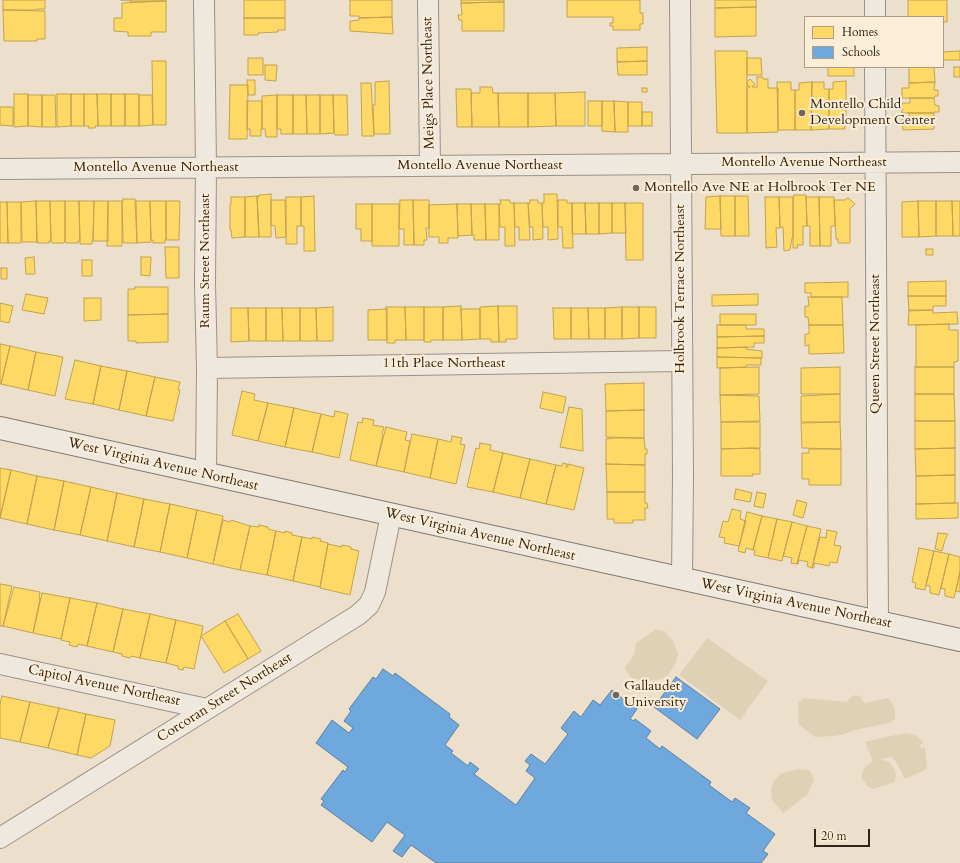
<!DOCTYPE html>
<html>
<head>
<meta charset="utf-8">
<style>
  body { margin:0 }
  #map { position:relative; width:960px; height:863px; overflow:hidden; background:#ece0cd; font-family:Cardo,serif }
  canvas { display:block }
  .legend { position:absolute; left:804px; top:16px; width:140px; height:52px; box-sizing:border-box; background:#fbedd6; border:1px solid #ab9c8a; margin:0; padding:5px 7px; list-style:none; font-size:12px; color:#332317 }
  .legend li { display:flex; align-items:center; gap:8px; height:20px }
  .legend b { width:20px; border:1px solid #ab9c8a }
  .scale { position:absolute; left:814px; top:829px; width:56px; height:18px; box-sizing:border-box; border:2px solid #332317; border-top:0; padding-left:5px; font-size:12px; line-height:14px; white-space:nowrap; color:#332317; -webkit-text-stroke:3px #fbedd6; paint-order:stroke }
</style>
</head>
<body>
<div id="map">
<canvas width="960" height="863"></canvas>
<ul class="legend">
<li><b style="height:11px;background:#ffd966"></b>Homes</li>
<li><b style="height:11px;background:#6fa8dc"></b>Schools</li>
</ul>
<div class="scale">20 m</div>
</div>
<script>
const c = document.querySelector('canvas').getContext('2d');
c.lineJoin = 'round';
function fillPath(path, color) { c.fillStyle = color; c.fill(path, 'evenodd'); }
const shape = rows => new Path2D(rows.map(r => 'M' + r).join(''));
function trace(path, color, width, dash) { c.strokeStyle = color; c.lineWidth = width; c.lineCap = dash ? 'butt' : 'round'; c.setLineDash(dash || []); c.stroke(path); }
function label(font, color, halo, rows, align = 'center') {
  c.font = font + ' Cardo,serif'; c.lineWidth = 4; c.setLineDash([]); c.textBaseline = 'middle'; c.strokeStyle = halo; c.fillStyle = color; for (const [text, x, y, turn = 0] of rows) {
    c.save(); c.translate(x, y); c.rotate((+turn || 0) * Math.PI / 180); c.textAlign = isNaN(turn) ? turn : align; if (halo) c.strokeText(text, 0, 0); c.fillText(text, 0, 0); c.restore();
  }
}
fillPath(shape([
  [656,629,665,632,673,641,678,655,675,664,668,675,661,679,644,681,632,678,627,672,625,667,634,655,636,643],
  [707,638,768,681,740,720,679,675],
  [855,695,860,697,864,703,888,698,891,701,895,710,895,719,889,723,855,730,841,735,833,736,815,737,799,725,798,704,803,698,847,702,849,698],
  [907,733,917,736,924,743,920,745,921,748,925,747,927,769,905,779,895,760,891,757,881,759,889,762,895,770,896,774,895,782,873,789,868,787,864,780,862,780,862,773,865,767,873,761,865,742,885,737],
  [798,769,807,770,811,772,814,780,807,795,783,813,772,800,771,790,773,782,779,775,785,772]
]), '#e0d0b6');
const homes = shape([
  [3,0,45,0,45,9,37,9,37,10,3,10,3,0],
  [121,0,166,0,166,1,130,2,131,0,121,0],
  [244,0,285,0,285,18,244,18,244,0],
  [350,0,392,0,392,17,359,18,359,16,350,16,350,0],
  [461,0,504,0,504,2,461,3,461,0],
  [567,0,640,0,640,13,643,13,643,24,640,24,640,30,613,30,613,26,610,26,610,23,613,23,613,17,567,17,567,0],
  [715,0,756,0,756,7,715,8,715,0],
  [908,0,947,0,947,22,943,22,943,17,908,17,908,0],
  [166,1,166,32,151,32,151,36,128,36,128,32,114,31,114,18,122,18,122,3,166,1],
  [504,2,504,31,462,31,462,20,459,20,458,15,462,15,461,3,504,2],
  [756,7,756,36,715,37,715,8,756,7],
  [3,10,45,11,45,39,37,39,37,41,4,41,3,10],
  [392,17,393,34,350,31,350,21,359,20,359,18,392,17],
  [244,18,285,18,285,30,278,30,278,32,258,33,258,35,244,35,244,18],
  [647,47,647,61,617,62,617,48,647,47],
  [715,51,747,51,747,133,717,133,715,51],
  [960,51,960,60,943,60,943,52,960,51],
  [248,58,263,58,263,75,248,75,248,58],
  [747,58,761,58,762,75,747,75,747,58],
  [152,61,166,61,166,125,153,125,152,61],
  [647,61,647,75,618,75,617,62,647,61],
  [265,65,277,65,276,81,265,80,265,65],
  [828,67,854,67,854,76,828,76,828,67],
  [909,67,934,67,935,82,909,83,909,67],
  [954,67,960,67,960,77,954,77,954,67],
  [757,77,763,77,763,79,768,79,768,88,778,88,778,132,747,133,747,87,750,87,747,84,747,82,750,79,755,84,752,87,757,87,757,77],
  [247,80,255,80,255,95,248,95,247,80],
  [389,81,390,134,374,134,373,105,375,105,375,82,389,81],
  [846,81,846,126,844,126,845,129,829,129,829,89,833,89,833,82,846,81],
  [777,82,791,82,791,90,795,90,795,130,778,130,777,82],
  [812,82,824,82,824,89,829,89,829,129,811,130,812,82],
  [812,82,811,130,795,130,795,90,799,90,799,83,812,82],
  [935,82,934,90,938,90,938,96,935,96,934,98,902,98,902,88,909,88,909,83,935,82],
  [361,83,371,83,374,136,362,136,361,83],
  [230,85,248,85,247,139,229,139,230,85],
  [480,87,492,87,493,93,498,93,499,127,472,127,471,93,480,93,480,87],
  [642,88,647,88,647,92,642,92,642,88],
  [456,89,471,89,472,127,457,127,456,89],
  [585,92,585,126,556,126,555,93,585,92],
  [498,93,528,93,528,127,499,127,498,93],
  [528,93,555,93,556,126,528,127,528,93],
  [14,94,28,94,28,126,14,127,14,94],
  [57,94,71,94,71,126,57,127,57,94],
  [71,94,84,94,84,126,71,126,71,94],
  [84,94,97,94,98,126,95,126,95,128,88,128,89,126,84,126,84,94],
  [97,94,111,94,111,126,98,126,97,94],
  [111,94,125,94,125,126,111,126,111,94],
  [125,94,139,94,139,126,125,126,125,94],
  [28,95,42,95,42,127,28,126,28,95],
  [42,95,55,95,56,127,42,127,42,95],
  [139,95,152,95,153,125,139,126,139,95],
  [277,95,293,95,293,134,281,134,281,129,277,129,277,95],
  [277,95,277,137,266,137,265,129,262,129,262,96,277,95],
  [293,95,306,95,307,134,293,134,293,95],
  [306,95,320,95,320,134,307,134,306,95],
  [320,95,333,95,334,133,320,134,320,95],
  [333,95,347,95,348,135,335,135,334,133,333,95],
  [910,98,934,98,935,105,939,106,939,112,934,112,934,113,902,113,902,103,910,103,910,98],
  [247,101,262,101,262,129,261,129,261,136,250,136,250,129,247,129,247,101],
  [588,101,602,101,602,126,588,126,588,101],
  [602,101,614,101,615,132,602,131,602,101],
  [614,101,628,102,628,132,615,132,614,101],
  [628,102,642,102,642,126,628,126,628,102],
  [0,107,13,107,13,126,0,125,0,107],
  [642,112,652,112,652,126,642,126,642,112],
  [909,113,934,113,934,129,903,130,902,119,910,119,909,113],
  [271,194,271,237,259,237,257,196,259,197,259,195,271,194],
  [544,194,557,194,558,239,548,240,548,227,543,227,542,203,544,203,544,194],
  [794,195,806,195,807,226,803,226,803,245,797,245,798,248,793,248,793,197,794,195],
  [257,196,259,237,245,237,245,197,257,196],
  [314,196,315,251,304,251,304,226,301,226,301,197,314,196],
  [720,196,735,196,735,236,721,236,720,196],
  [720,196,721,229,705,229,706,197,720,196],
  [735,196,748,196,749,236,735,236,735,196],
  [231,197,245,197,245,237,232,238,231,230,230,230,230,204,231,204,231,197],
  [286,197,301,197,301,226,297,226,297,244,286,244,286,197],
  [765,197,779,197,780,228,776,228,777,247,766,248,765,197],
  [779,197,793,197,793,238,792,238,790,250,784,251,783,227,780,227,779,197],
  [806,197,819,197,820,246,810,246,810,226,807,226,806,197],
  [819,197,834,197,835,226,831,226,831,246,820,246,819,197],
  [848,198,855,204,850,209,850,243,838,243,838,239,836,239,834,200,845,200,848,198],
  [123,199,135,199,137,243,124,243,123,241,122,201,123,201,123,199],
  [271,200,285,200,286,237,276,238,275,226,271,225,271,200],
  [400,200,413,200,414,245,404,245,404,229,399,229,400,200],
  [413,200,429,200,429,228,426,228,427,240,424,240,424,245,414,245,413,200],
  [500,200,510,200,510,203,514,203,515,246,505,246,505,227,500,227,499,204,501,204,500,200],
  [530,200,538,200,538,203,542,203,543,239,533,240,533,227,530,227,528,203,530,203,530,200],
  [558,200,567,200,567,203,572,203,573,248,563,248,562,227,558,227,558,200],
  [36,201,50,201,51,241,49,241,49,243,37,243,36,201],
  [36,201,37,242,22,242,21,202,36,201],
  [50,201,65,201,65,241,64,243,52,243,51,241,50,201],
  [65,201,79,201,80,241,78,241,78,243,66,243,65,241,65,201],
  [79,201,94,201,93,241,92,241,92,244,80,244,79,201],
  [94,201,108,201,108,241,93,241,94,201],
  [108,201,122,201,122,246,107,246,108,201],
  [136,201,150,201,151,242,137,243,136,201],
  [150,201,166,201,166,240,165,240,165,243,153,243,153,240,151,240,150,201],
  [166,201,180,201,179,240,166,240,166,201],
  [918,201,936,201,936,236,919,237,918,201],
  [918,201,919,237,902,237,902,202,918,201],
  [936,201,952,201,953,236,936,236,936,201],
  [952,201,960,201,960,236,953,236,952,201],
  [0,202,7,202,8,243,0,243,0,202],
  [7,202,21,202,21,243,8,243,7,202],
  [514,203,528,203,530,240,519,240,519,227,515,227,514,203],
  [572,203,585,203,586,234,572,234,572,203],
  [585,203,599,203,599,234,586,234,585,203],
  [599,203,612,203,612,233,599,234,599,203],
  [612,203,625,203,626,233,612,233,612,203],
  [625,203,643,203,643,260,626,260,625,203],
  [356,204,372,204,372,241,361,241,361,229,356,229,356,204],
  [372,204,399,204,399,246,372,246,372,204],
  [457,204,471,204,472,235,458,236,457,204],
  [457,204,458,238,448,238,448,243,439,243,439,237,429,237,429,205,457,204],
  [471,204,485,204,486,240,474,240,474,235,472,235,471,204],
  [485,204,499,204,499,240,486,240,485,204],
  [165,247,179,247,179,278,166,278,165,247],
  [926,249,933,249,933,255,926,255,926,249],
  [34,257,35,274,26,274,25,258,34,257],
  [141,257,151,257,150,276,141,275,141,257],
  [82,260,92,260,92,276,82,276,82,260],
  [1,268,7,268,7,279,1,279,1,268],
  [946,281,946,296,908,296,908,282,946,281],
  [848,282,848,297,811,297,811,293,805,293,805,283,848,282],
  [135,287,168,287,168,314,128,315,128,289,135,289,135,287],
  [26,294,48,298,44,314,22,310,26,294],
  [758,294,758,305,712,306,712,295,758,294],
  [908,296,946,296,946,306,933,306,933,310,932,310,909,311,908,296],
  [808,297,842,297,843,325,809,325,808,317,805,317,805,306,809,306,808,297],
  [84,298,101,298,101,320,84,321,84,298],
  [0,303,13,306,9,323,0,321,0,303],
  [461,306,462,340,443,340,443,307,461,306],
  [498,306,517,306,517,339,506,339,506,342,499,342,498,306],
  [498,306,499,342,491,342,491,339,480,339,480,307,498,306],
  [333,307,333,341,317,341,316,308,333,307],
  [386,307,405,307,406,340,395,340,395,343,387,343,386,307],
  [405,307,424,307,424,340,406,340,405,307],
  [424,307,443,307,443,340,431,340,431,342,424,342,424,307],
  [622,307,639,307,639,338,622,339,622,307],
  [622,307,622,339,605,339,605,308,622,307],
  [639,307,656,307,656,338,639,338,639,307],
  [231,308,248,308,249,341,231,342,231,308],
  [248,308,266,308,266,341,249,341,248,308],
  [266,308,282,308,283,341,266,341,266,308],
  [282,308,300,308,300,341,283,341,282,308],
  [300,308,316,308,317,341,300,341,300,308],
  [553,308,571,308,571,339,554,339,553,308],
  [571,308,588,308,589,339,571,339,571,308],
  [588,308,605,308,605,339,589,339,588,308],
  [387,309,387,340,368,340,368,310,387,309],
  [461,309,480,309,480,339,462,340,461,309],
  [909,310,933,310,933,313,957,312,958,324,908,325,909,310],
  [168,314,168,342,136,343,136,341,128,341,128,315,168,314],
  [720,314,756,314,756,325,720,325,720,314],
  [949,324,949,330,958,330,958,361,954,362,954,367,916,367,916,325,949,324],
  [717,325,746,325,746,329,764,329,764,336,717,337,717,325],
  [809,325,843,325,844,353,809,354,809,345,805,346,805,334,809,334,809,325],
  [764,336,764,343,754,343,754,347,717,348,717,337,764,336],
  [0,344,10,346,1,384,0,384,0,344],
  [10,346,36,352,28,390,1,384,10,346],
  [746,347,746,349,762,351,762,358,717,357,717,348,746,347],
  [36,352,63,357,55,396,28,390,36,352],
  [717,357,761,358,761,365,746,365,746,367,717,368,717,357],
  [75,360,101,366,93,404,65,399,75,360],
  [101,366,127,371,119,410,93,404,101,366],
  [759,367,759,394,720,395,720,368,759,367],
  [840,367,840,394,801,394,801,368,840,367],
  [915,367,954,367,954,394,915,394,915,367],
  [127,371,155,377,146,416,119,410,127,371],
  [155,377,180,382,178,390,180,390,173,421,146,416,155,377],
  [644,383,644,410,606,411,605,384,644,383],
  [242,391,255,394,254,400,268,403,258,441,232,435,242,391],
  [543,392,566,397,563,413,540,408,543,392],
  [840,394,840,422,801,422,801,396,840,394],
  [915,394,954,394,955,421,915,421,915,394],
  [720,395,759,396,760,421,721,422,720,395],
  [268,403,294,408,285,447,258,441,268,403],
  [569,407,582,409,583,451,560,447,569,407],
  [294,408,321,414,312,452,285,447,294,408],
  [644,410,644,438,606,437,606,411,644,410],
  [335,411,348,414,339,458,312,452,321,414,334,417,335,411],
  [363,418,374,420,373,425,384,427,382,434,383,435,376,466,350,460,358,422,362,423,363,418],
  [915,421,955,421,955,448,915,449,915,421],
  [721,422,760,422,760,448,721,449,721,422],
  [840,422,841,449,802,448,801,423,840,422],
  [386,427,407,432,405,440,410,441,404,472,376,466,386,427],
  [412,434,438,439,430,478,404,472,412,434],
  [452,436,462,438,460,444,465,445,456,484,430,478,438,439,451,442,452,436],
  [613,438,644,438,645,449,647,449,647,454,645,454,645,465,606,464,606,439,613,438],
  [480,443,491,445,490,450,503,453,493,492,467,487,476,448,479,449,480,443],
  [752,448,760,449,760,474,752,474,753,476,721,476,721,449,752,448],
  [955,448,955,475,916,476,915,449,955,448],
  [809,449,841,449,841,485,809,485,809,479,802,479,802,453,809,453,809,449],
  [503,453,530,459,520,498,493,492,503,453],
  [530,459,556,465,546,504,520,498,530,459],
  [563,463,567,464,566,467,568,467,568,464,584,468,574,510,546,504,556,465,562,466,563,463],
  [606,464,645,465,645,492,607,492,606,464],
  [0,468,11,470,0,518,0,468],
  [11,470,37,476,27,524,0,518,11,470],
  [955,475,955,503,916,504,916,476,955,475],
  [37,476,64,481,54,530,27,524,37,476],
  [64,481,91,487,80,535,54,530,64,481],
  [91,487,117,493,107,541,80,535,91,487],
  [736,489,752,493,750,502,734,499,736,489],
  [607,492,645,492,645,503,647,503,648,508,645,508,645,520,633,520,633,523,614,523,614,519,607,519,607,492],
  [757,492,766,494,763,508,754,506,757,492],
  [117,493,144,499,134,547,107,541,117,493],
  [144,499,170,504,160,552,134,547,144,499],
  [797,500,807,503,803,518,793,515,797,500],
  [958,503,958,518,916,519,916,504,958,503],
  [170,504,197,510,187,558,160,552,170,504],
  [732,509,741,511,740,519,746,521,739,546,724,543,725,538,719,537,723,521,728,522,732,509],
  [197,510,223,516,213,564,187,558,197,510],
  [747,512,762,516,753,550,746,548,745,553,738,551,747,512],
  [762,516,777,519,768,558,754,555,755,550,753,550,762,516],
  [777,519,792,522,782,561,768,558,777,519],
  [223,520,230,522,231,520,250,526,240,570,213,564,223,520],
  [792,522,807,526,797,564,791,563,792,558,783,556,792,522],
  [259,525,268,527,268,529,276,531,267,575,240,570,250,526,259,527,259,525],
  [807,526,821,529,812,568,807,566,808,562,799,560,798,564,797,564,807,526],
  [827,530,837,532,834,545,841,546,837,563,830,562,829,566,814,563,814,568,812,568,820,537,826,538,827,530],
  [276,531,285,533,285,531,292,533,292,535,302,537,293,581,267,575,276,531],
  [938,533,948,534,945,540,942,551,935,549,938,533],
  [302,537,312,539,312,537,321,539,320,541,328,543,320,587,293,581,302,537],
  [328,544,342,547,342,545,347,546,351,547,351,549,359,551,350,595,320,588,328,544],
  [919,548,934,551,925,590,915,588,916,583,912,582,919,548],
  [934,551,949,554,939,595,930,593,930,586,926,585,934,551],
  [949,554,960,557,960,572,954,598,945,596,945,589,941,588,949,554],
  [960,572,960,592,956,591,960,572],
  [0,584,12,586,3,626,0,626,0,584],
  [14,587,40,592,39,599,40,599,33,633,3,626,14,587],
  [42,593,70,598,61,639,33,633,42,593],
  [70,598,97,603,87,646,78,644,77,647,69,645,70,642,61,640,70,598],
  [97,603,123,609,113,652,87,646,97,603],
  [123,609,150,614,140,658,131,656,130,658,122,656,122,654,113,652,123,609],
  [150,614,176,620,166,663,140,658,150,614],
  [238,614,261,651,248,659,225,621,238,614],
  [176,620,203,626,194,669,184,667,183,670,178,669,178,666,166,663,176,620],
  [225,621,248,659,224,673,201,636,225,621],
  [2,696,30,702,20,742,0,738,0,704,2,696],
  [30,702,59,708,48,748,20,742,30,702],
  [59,708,86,714,77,755,48,748,59,708],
  [86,714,115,720,110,746,91,758,77,755,86,714]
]);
fillPath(homes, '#ffd966');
trace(homes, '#c2a24e', 1);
const schools = shape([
  [383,669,393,676,395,673,450,714,449,717,459,725,445,745,453,751,451,753,468,766,470,762,479,769,474,774,516,805,535,778,526,771,530,765,525,761,531,754,545,764,568,734,561,728,574,711,581,717,593,700,600,705,612,690,637,709,630,719,634,721,635,719,651,731,646,738,660,749,662,746,711,782,709,785,732,802,735,798,750,808,746,813,775,834,763,851,768,854,761,863,436,863,411,845,402,857,393,851,405,835,387,822,372,842,321,805,324,801,321,799,343,770,345,772,348,767,316,743,332,720,349,733,353,728,344,721,351,711,349,709,373,677,376,679,383,669],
  [676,677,720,709,697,739,654,707,676,677]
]);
fillPath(schools, '#6fa8dc');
trace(schools, '#5d80a1', 1);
const street = shape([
  [204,0,206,167,205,284,207,368,206,474],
  [428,0,430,166],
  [680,0,683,476,682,579],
  [875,0,875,17],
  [875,67,878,622],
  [0,169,960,162],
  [207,368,681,361],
  [0,664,207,709],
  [0,838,358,615,369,605,375,592,391,515]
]);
const secondary = shape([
  [0,428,960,640]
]);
trace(street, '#9b9286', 22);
trace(secondary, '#81796e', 24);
trace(street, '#efe8df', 20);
trace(secondary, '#efe8df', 22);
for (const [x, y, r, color] of [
  [802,113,4,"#746557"],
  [636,188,4,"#746557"],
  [616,695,4,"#746557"]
]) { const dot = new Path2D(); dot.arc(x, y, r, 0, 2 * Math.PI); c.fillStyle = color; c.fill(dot); trace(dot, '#fbedd6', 1.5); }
label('14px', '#332317', '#fbedd6', [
  ["Meigs Place Northeast",429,83,-91],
  ["Montello Avenue Northeast",804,163],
  ["Montello Avenue Northeast",480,166],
  ["Montello Avenue Northeast",156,168],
  ["Raum Street Northeast",206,261,-90],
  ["Holbrook Terrace Northeast",681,289,-90],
  ["Queen Street Northeast",876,344,-90],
  ["11th Place Northeast",444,364],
  ["West Virginia Avenue Northeast",163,465,13],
  ["West Virginia Avenue Northeast",480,535,13],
  ["West Virginia Avenue Northeast",796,604,12],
  ["Capitol Avenue Northeast",104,686,12],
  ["Corcoran Street Northeast",225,698,-32]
]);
label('14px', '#332317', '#fbedd6', [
  ["Montello Child",810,105],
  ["Development Center",810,121],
  ["Montello Ave NE at Holbrook Ter NE",644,188],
  ["Gallaudet",624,687],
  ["University",624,703]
], 'left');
</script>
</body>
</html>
